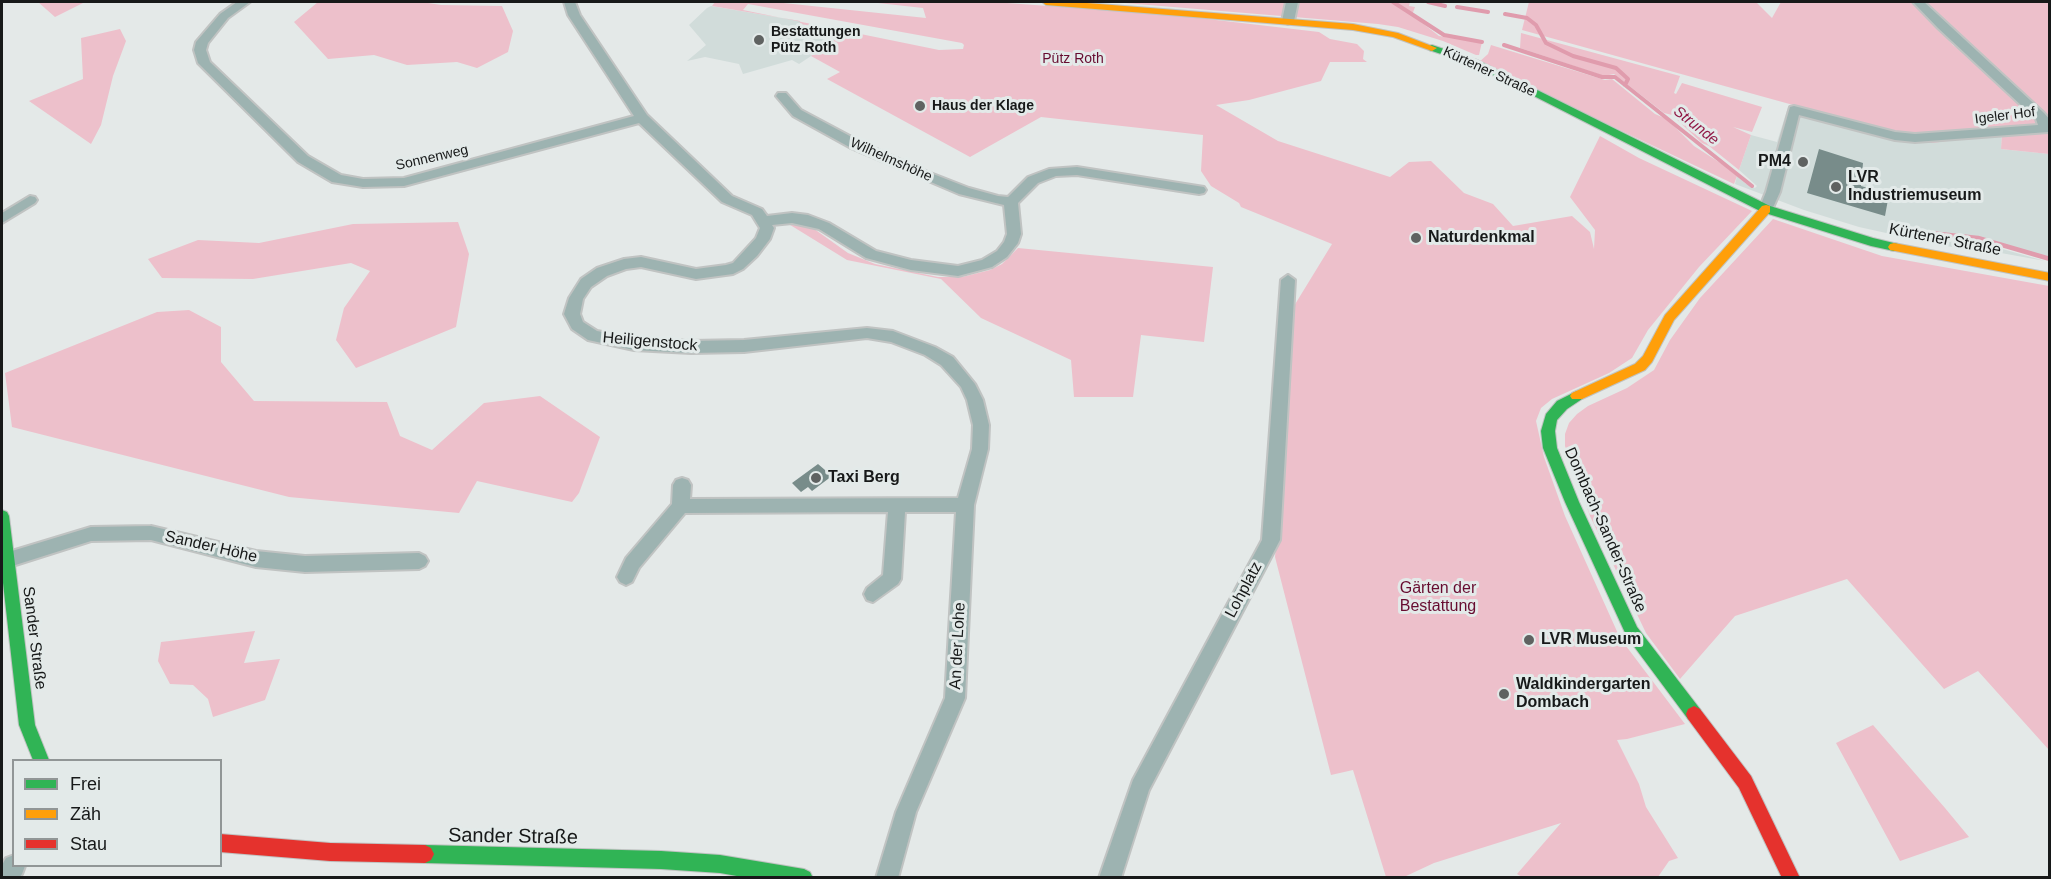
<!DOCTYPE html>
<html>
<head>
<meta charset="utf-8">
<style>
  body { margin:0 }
  #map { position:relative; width:2051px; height:879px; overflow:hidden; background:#e4e9e8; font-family:Helvetica,sans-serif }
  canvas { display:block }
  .frame { position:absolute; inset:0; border:3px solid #171919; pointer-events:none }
  .legend { position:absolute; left:12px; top:759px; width:210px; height:108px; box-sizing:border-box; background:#e3eae9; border:2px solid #919696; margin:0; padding:8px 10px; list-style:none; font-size:18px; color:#171919 }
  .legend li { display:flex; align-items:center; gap:12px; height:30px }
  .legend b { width:30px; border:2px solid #919696 }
</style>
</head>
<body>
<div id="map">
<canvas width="2051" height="879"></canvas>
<div class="frame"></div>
<ul class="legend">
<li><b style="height:8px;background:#30b455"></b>Frei</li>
<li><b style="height:8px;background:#ff9f0a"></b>Zäh</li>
<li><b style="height:8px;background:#e5322d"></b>Stau</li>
</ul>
</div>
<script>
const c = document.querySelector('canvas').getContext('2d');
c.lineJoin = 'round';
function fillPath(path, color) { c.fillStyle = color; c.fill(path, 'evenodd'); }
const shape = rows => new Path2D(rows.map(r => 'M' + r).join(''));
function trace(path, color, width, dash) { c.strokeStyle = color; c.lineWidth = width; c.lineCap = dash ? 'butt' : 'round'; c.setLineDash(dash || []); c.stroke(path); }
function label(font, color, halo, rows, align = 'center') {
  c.font = font + ' Helvetica,sans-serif'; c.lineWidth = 6; c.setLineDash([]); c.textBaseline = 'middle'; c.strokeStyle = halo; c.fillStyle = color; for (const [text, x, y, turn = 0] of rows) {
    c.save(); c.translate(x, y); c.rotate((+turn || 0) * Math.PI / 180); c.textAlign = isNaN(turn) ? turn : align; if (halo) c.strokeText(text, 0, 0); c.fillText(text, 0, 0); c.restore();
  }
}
fillPath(shape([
  [711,6,800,21,801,24,849,31,799,64,792,60,743,74,739,64,705,57,687,61,706,45,689,25,707,8],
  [1788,107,1899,138,2002,134,2001,149,2049,154,2049,258,1969,236,1931,236,1904,232,1904,235,1943,242,1974,241,2045,261,2001,253,1945,246,1859,227,1804,210,1735,184,1737,176,1745,183,1755,188,1757,186,1739,170,1751,135,1777,142]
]), '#d1dcda');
fillPath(shape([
  [38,2,85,2,55,17],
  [318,2,422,2,441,5,502,6,513,31,508,52,477,68,457,62,407,65,374,55,328,59,294,22],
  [715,2,774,2,926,18,923,8,869,2,993,2,1173,15,1319,32,1330,39,1357,44,1364,51,1363,59,1367,62,1330,62,1321,81,1249,100,1216,105,1278,141,1390,177,1409,162,1431,161,1464,193,1493,204,1513,226,1572,216,1590,232,1594,249,1595,230,1570,197,1600,136,1639,158,1752,211,1699,267,1648,330,1632,358,1609,373,1552,399,1541,408,1536,421,1544,457,1565,516,1620,638,1685,724,1627,739,1617,740,1639,784,1646,807,1678,858,1669,861,1658,877,1522,877,1517,874,1561,823,1434,863,1404,877,1386,877,1353,770,1331,775,1275,557,1294,306,1332,244,1241,207,1239,203,1211,186,1201,171,1203,135,1041,117,970,157,827,79,840,72,811,56,848,31,800,24,800,21,712,6],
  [748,4,962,43,964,45,963,49,939,50,743,10],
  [1113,2,1410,2,1409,6,1415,7,1412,15,1439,36,1482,42,1479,55,1476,55,1443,41,1398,27,1378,24],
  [1529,2,1756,2,1772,18,1781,2,1915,2,1953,45,1985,68,2037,115,2038,128,1898,134,1522,30],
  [1922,2,2049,2,2049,120,1924,5],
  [120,29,126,41,113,76,101,125,91,144,29,101,83,79,81,38],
  [1521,33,1680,76,1674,93,1676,94,1682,83,1762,107,1752,132,1733,127,1751,135,1739,170,1709,146,1702,143,1672,115,1664,113,1614,74,1604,76,1520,48],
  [1491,45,1605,80,1612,79,1655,114,1667,119,1694,146,1725,166,1737,176,1734,184,1478,63,1488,54],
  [2049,132,2049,154,2001,149,2002,134,1932,143,1905,137],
  [1773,219,1882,256,2049,286,2049,750,1978,671,1944,689,1847,579,1735,616,1680,679,1646,633,1590,516,1565,446,1565,434,1569,423,1577,414,1588,406,1627,388,1654,370,1670,340,1700,298],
  [458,222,469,254,456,327,356,368,336,340,344,308,370,271,351,263,253,279,162,278,148,259,198,240,259,243,353,224],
  [787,223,810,226,848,253,875,264,938,277,962,277,990,270,1002,264,1018,248,1213,267,1204,342,1141,335,1133,397,1074,397,1071,360,981,318,941,279,847,260],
  [189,310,221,327,221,362,254,401,387,402,400,436,432,450,484,403,540,396,600,437,579,493,572,502,477,481,459,513,289,497,12,427,5,373,157,312],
  [255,631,244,663,280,659,265,700,213,717,208,699,193,685,170,684,158,661,161,642],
  [1873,725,1945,808,1969,837,1900,861,1836,743]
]), '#edc0cb');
trace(shape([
  [1393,2,1444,35,1482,42],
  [1428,2,1445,6],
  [1457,7,1488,12],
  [1505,14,1527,18,1536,25,1546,43,1573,56,1616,68,1628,79,1625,85],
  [1504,45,1602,77,1615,77,1752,186],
  [1911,230,1929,233]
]), '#e09cad', 4);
trace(shape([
  [1920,232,1978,238,2050,259]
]), '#e09cad', 4.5);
fillPath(shape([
  [1819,149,1863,163,1861,186,1889,194,1885,216,1807,193],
  [818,464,832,476,812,491,808,487,801,492,792,483]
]), '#788c8a');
const street = shape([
  [237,2,250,2,228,18,208,43,206,50,210,62,308,156,341,175,363,179,404,178,634,116,568,15,564,2,575,2,580,15,647,115,732,196,762,209,767,216,792,213,808,215,829,223,876,251,911,260,958,266,982,260,997,251,1004,242,1007,234,1004,205,959,194,851,148,793,116,776,96,778,93,786,93,801,110,861,142,928,172,969,188,998,196,1008,197,1028,177,1049,169,1077,167,1204,187,1206,190,1204,193,1199,194,1077,175,1056,176,1038,183,1018,203,1021,234,1018,243,1007,257,992,267,958,276,911,270,866,258,819,229,792,223,772,225,774,228,770,239,757,256,743,269,733,274,696,279,641,267,626,269,607,276,591,287,583,299,580,314,583,322,597,331,634,338,691,341,744,340,867,328,893,331,935,347,953,357,975,384,983,400,989,425,988,449,974,505,965,698,916,812,898,878,876,878,896,812,945,698,956,512,905,512,901,579,898,584,873,602,867,600,864,594,867,588,883,575,888,512,685,513,639,568,632,582,626,585,620,582,617,577,626,558,672,504,673,485,676,480,682,478,688,480,691,485,690,499,958,498,972,449,973,425,967,400,961,387,941,365,925,355,891,342,867,338,744,352,691,353,634,350,588,340,572,329,564,314,569,298,581,279,597,268,624,259,641,257,696,269,726,265,733,263,756,238,760,228,752,215,722,202,639,123,404,186,363,187,332,182,298,162,198,63,194,50,196,42,220,14,237,2],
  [1286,2,1298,2,1294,21,1288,24,1282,21,1286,2],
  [1913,2,1924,2,2044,113,2050,120,2048,132,1915,142,1895,140,1799,115,1780,192,1771,212,1761,212,1759,209,1766,192,1790,107,1794,106,1895,132,1915,134,2038,125,2036,119,1938,28,1913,2],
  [30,196,35,197,37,200,35,203,2,223,2,213,30,196],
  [1288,275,1295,280,1280,540,1149,790,1121,878,1099,878,1133,780,1262,540,1281,280,1288,275],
  [151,526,256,551,305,556,419,553,425,556,428,561,425,566,419,569,305,572,256,567,151,540,91,541,6,568,2,566,2,554,91,527,151,526],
  [14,855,14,866,25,866,22,874,19,878,2,878,2,865,6,858,14,855]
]);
const fast = shape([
  [1432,45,1477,60,1770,206,1873,238,1898,244,1900,247,1894,251,1871,246,1762,212,1471,64,1429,50,1429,46,1432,45],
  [1577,391,1582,393,1584,396,1582,399,1567,409,1557,420,1555,431,1557,448,1579,502,1637,627,1700,709,1702,714,1700,719,1694,722,1688,719,1627,637,1565,502,1543,448,1541,431,1546,414,1557,401,1577,391],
  [2,510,7,512,9,516,35,725,49,760,33,760,19,725,2,574,2,510],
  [425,845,661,851,720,855,804,869,810,872,813,878,748,878,720,873,661,869,425,863,419,860,416,854,419,848,425,845]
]);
const slow = shape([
  [1042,2,1074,2,1353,24,1398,33,1437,48,1432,51,1393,37,1353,30,1046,5,1042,2],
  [1766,205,1770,206,1770,212,1674,320,1652,362,1645,370,1582,399,1572,399,1570,396,1572,393,1635,364,1643,356,1665,315,1762,206,1766,205],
  [1894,243,2050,273,2050,281,1890,250,1888,247,1890,244,1894,243]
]);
const jam = shape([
  [1694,706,1700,709,1751,776,1800,878,1782,878,1739,788,1688,719,1686,714,1688,709,1694,706],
  [220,834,330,843,425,845,431,848,434,854,431,860,425,863,330,861,220,852,220,834]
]);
trace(street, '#c0c3c2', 4);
trace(fast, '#c0c3c2', 2);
trace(slow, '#c0c3c2', 2);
trace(jam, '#c0c3c2', 2);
fillPath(street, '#9db3b1');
fillPath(fast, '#30b455');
fillPath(slow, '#ff9f0a');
fillPath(jam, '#e5322d');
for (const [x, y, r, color] of [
  [759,40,6,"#5f6261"],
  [920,106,6,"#5f6261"],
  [1803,162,6,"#5f6261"],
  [1836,187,6,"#5f6261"],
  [1416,238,6,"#5f6261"],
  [816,478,6,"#5f6261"],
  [1529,640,6,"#5f6261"],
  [1504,694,6,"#5f6261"]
]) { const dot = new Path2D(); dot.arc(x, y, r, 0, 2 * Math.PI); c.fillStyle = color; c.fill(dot); trace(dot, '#e3eae9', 2); }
label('bold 14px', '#171919', '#e3eae9', [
  ["Bestattungen",771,32],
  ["Pütz Roth",771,48],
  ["Haus der Klage",932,106]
], 'left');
label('14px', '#670c30', '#e3eae9', [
  ["Pütz Roth",1073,59]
]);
label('14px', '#171919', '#e3eae9', [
  ["Kürtener Straße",1489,72,25],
  ["Igeler Hof",2005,116,-7],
  ["Sonnenweg",432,158,-13],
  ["Wilhelmshöhe",891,160,24]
]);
label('italic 15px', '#901946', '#e3eae9', [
  ["Strunde",1696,126,38]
]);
label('bold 16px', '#171919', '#e3eae9', [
  ["PM4",1791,162,"right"],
  ["LVR",1848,178],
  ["Industriemuseum",1848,196],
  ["Naturdenkmal",1428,238],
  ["Taxi Berg",828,478],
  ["LVR Museum",1541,640],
  ["Waldkindergarten",1516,685],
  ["Dombach",1516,703]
], 'left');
label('16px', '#171919', '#e3eae9', [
  ["Kürtener Straße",1945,240,11],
  ["Heiligenstock",650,342,5],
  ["Dombach-Sander-Straße",1605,530,66],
  ["Sander Höhe",211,547,13],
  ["Lohplatz",1244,590,-62],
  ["Sander Straße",34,638,83],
  ["An der Lohe",958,646,-87]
]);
label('16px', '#670c30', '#e3eae9', [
  ["Gärten der",1438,589],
  ["Bestattung",1438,607]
]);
label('20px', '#171919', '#e3eae9', [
  ["Sander Straße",513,837,1]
]);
</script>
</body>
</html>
